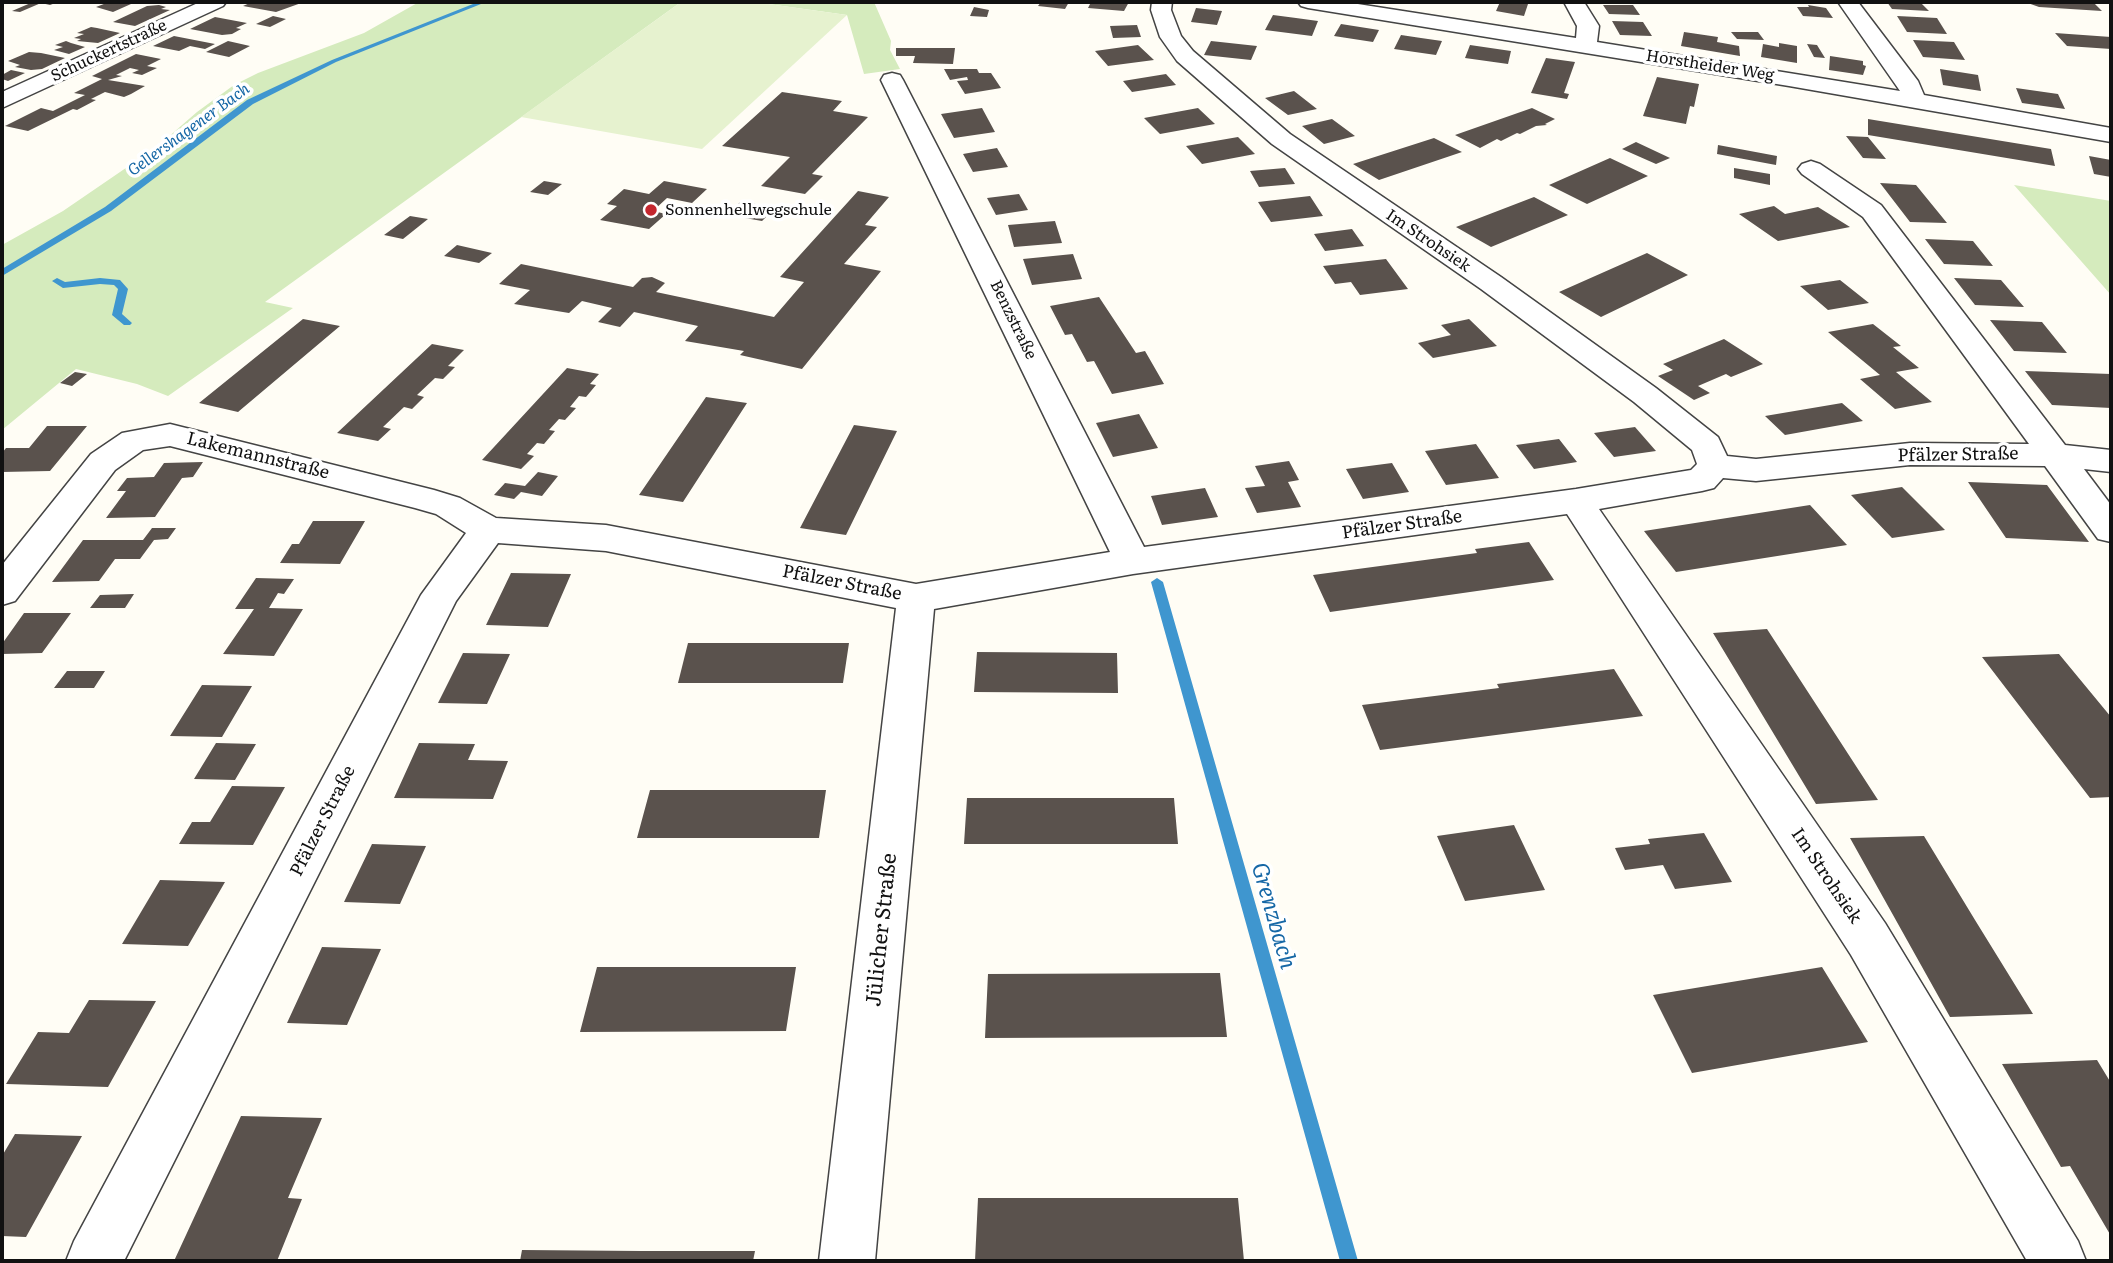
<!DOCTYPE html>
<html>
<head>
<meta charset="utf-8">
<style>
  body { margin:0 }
  #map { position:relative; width:2113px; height:1263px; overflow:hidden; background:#fffdf5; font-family:Literata,serif }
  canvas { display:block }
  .frame { position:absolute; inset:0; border:4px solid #111; pointer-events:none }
</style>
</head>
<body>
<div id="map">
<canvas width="2113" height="1263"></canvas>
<div class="frame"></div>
</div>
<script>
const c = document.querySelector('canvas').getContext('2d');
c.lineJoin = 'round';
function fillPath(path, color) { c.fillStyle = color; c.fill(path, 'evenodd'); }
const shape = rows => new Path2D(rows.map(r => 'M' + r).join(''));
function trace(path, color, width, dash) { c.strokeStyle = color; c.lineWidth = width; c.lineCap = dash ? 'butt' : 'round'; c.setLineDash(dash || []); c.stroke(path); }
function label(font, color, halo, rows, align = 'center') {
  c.font = font + ' Literata,serif'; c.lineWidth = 7; c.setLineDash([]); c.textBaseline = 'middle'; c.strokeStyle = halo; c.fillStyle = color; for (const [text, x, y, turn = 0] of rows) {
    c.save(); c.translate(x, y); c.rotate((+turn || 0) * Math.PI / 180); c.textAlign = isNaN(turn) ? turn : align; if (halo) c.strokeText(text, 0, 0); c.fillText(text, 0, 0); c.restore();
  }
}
fillPath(shape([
  [419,2,681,2,265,302,293,308,168,396,137,384,76,369,2,430,2,245,63,211,158,146,197,112,234,85,258,73,364,33],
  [754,2,874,2,891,41,890,50,900,69,864,74,847,15],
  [2014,185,2111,201,2111,295]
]), '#d5ebbd');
fillPath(shape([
  [681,2,754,2,847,15,702,149,521,117]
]), '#e6f2cf');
fillPath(shape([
  [478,2,486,2,336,62,253,104,111,211,2,276,2,269,105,207,247,100,332,60,478,2],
  [57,278,65,282,100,278,120,280,128,289,122,314,132,323,130,325,124,325,112,315,118,289,114,285,100,284,63,288,52,281,57,278],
  [1157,578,1163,582,1358,1261,1340,1261,1151,582,1157,578]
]), '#3f96cf');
fillPath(shape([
  [33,2,58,2,50,5,41,3,20,12,12,11],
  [109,2,121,2,131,4,113,12,96,7],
  [252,2,304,2,276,12,243,6],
  [1041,2,1069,2,1065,9,1038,6],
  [1091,2,1129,2,1124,11,1088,8],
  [1500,2,1514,2,1528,4,1524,16,1496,11],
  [1887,2,1920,2,1929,11,1892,9],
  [2025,2,2093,2,2102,11,2039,7],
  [159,5,166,7,161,9,170,10,135,26,113,22,147,6],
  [1603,5,1633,5,1640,15,1609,14],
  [1808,5,1826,8,1833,18,1803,16,1797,7,1809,7],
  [974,7,989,10,987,17,970,16],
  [1196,8,1222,11,1217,25,1191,22],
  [1273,15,1296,18,1318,21,1312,36,1265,30],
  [273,16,286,19,270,27,256,24],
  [1897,16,1937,18,1947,34,1907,32],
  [215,17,247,23,236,28,241,29,232,34,222,35,190,29],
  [1612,21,1643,22,1652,36,1620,35],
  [1341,24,1379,30,1373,42,1334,36],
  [1137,25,1141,37,1113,38,1110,26],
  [91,27,97,28,120,33,98,43,77,41,81,39,74,38,84,34,77,33],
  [1684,32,1718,37,1717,42,1739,46,1740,56,1681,46],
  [1731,32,1758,32,1764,40,1737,39],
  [2055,33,2111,37,2111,49,2067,46],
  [1401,35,1421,38,1442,41,1436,55,1394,49],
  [174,36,215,44,205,49,190,46,179,51,153,46],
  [1913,40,1954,42,1965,60,1923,57],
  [66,41,71,43,85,47,69,54,54,50,63,47,55,45],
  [228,41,250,46,229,57,206,52],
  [1211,41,1257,46,1251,60,1204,55],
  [1779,43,1797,46,1797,63,1761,57,1763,44,1779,47],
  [1807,44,1817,45,1825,58,1814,57],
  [1138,45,1154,60,1108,66,1095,51],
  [1470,45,1511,51,1508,64,1465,58],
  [896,48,955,48,953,64,913,63,915,56,896,56],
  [29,52,41,53,65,58,42,69,31,70,15,67,20,65,8,61],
  [136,54,161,59,147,66,157,68,142,75,132,73,139,70,130,68,116,75,122,76,108,80,145,86,131,94,124,97,105,92,91,99,96,100,77,110,73,109,28,131,5,126,41,108,53,111,85,95,74,93,102,79,92,76],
  [1830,56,1863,61,1863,65,1866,66,1863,75,1829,70],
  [1546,58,1575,62,1564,93,1569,94,1567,99,1531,93],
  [944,69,977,69,979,73,991,73,1001,88,965,94,957,81,968,80,967,77,950,80],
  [1940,69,1978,75,1981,91,1943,85],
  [11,70,25,73,8,81,2,79,2,75],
  [1166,74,1176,85,1132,92,1123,81],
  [1657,77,1699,84,1694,107,1690,106,1686,124,1643,116],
  [2016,88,2058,94,2065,109,2022,103],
  [1294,91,1317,109,1288,115,1265,98],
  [782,92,842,101,833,111,868,117,812,174,823,176,805,194,761,186,790,157,722,146],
  [982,108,995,132,954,138,941,114],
  [1198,108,1215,124,1160,134,1144,118],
  [1532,108,1555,119,1545,124,1547,125,1536,126,1520,134,1517,133,1501,141,1497,139,1480,148,1455,135],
  [1332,119,1355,136,1324,144,1302,126],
  [1868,119,2051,149,2055,166,1868,135],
  [1846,136,1868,137,1886,159,1863,158],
  [1238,137,1255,154,1202,164,1186,146],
  [1434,138,1462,152,1379,180,1353,164],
  [1636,142,1670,158,1656,164,1622,149],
  [1718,145,1777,156,1776,165,1717,154],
  [997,148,1008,167,973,172,963,154],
  [2089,156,2111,160,2111,177,2094,174],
  [1610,158,1648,176,1587,204,1549,185],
  [1285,168,1295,184,1259,187,1250,171],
  [1734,168,1770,174,1770,185,1734,178],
  [544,181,562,184,548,195,530,192],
  [664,181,707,189,692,203,667,198,653,211,666,214,649,229,600,220,617,206,607,204,624,189,649,194],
  [1880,183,1916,185,1947,223,1910,222],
  [858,191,889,197,865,225,877,227,844,264,881,271,802,369,740,355,744,351,685,341,698,326,634,312,620,327,598,322,612,308,582,301,569,313,514,304,530,290,499,284,521,264,633,287,642,278,652,277,665,283,656,292,774,317,804,282,780,277],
  [1019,194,1028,210,996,215,987,198],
  [1310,196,1323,216,1271,222,1258,202],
  [1534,197,1568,215,1491,247,1456,227],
  [741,201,775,208,762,221,728,215],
  [1774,206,1785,214,1818,207,1850,227,1778,241,1739,214],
  [410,216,428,219,403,239,384,235],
  [1055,221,1062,243,1014,247,1008,225],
  [1352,229,1364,246,1325,251,1314,234],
  [1925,239,1973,241,1993,266,1944,264],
  [457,245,492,253,479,263,444,256],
  [1647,253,1688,275,1601,317,1559,292],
  [1073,254,1082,279,1032,285,1023,259],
  [1386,259,1408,289,1360,295,1351,282,1335,284,1323,266],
  [1954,278,2001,280,2024,307,1975,305],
  [1840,280,1869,303,1828,310,1800,286],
  [1099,297,1136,353,1145,351,1164,384,1112,394,1094,361,1087,362,1072,334,1065,335,1050,306],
  [303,319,340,326,238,412,199,403],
  [1469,319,1497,346,1433,358,1418,343,1451,335,1441,325],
  [1990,320,2042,322,2067,353,2014,351],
  [1873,324,1901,346,1893,347,1919,368,1896,372,1932,402,1895,409,1860,379,1880,375,1828,332],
  [1724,339,1763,364,1731,377,1726,374,1698,386,1710,393,1694,400,1658,376,1673,370,1663,364],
  [432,344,464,350,448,366,455,367,443,379,435,378,417,395,424,397,412,409,404,407,383,427,391,429,378,441,337,433],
  [567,368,599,374,590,384,596,385,586,397,579,396,570,407,576,408,565,420,559,419,549,430,555,431,544,444,537,443,527,454,534,456,521,469,482,460],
  [2025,371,2111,374,2111,408,2052,405],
  [75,372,87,374,72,386,60,383],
  [706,397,747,403,683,502,639,495],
  [1842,403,1863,421,1785,435,1765,416],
  [1139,414,1158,448,1113,457,1096,423],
  [854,425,897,431,846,535,800,528],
  [47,426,87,426,50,471,2,472,2,453,6,448,29,448],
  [1635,427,1656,451,1614,457,1594,433],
  [1559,439,1577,462,1534,469,1516,445],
  [1476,444,1499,478,1446,485,1425,451],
  [1289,461,1299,480,1288,482,1301,507,1257,513,1245,488,1265,486,1255,466],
  [203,462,193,477,182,478,155,517,106,518,126,491,117,491,127,478,154,477,164,463],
  [1392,463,1409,492,1363,499,1346,469],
  [538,472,558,476,542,496,521,492,514,499,494,495,505,483,525,486],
  [1968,482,2047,485,2089,542,2006,538],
  [1902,487,1945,530,1892,538,1851,495],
  [1205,488,1218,517,1162,525,1151,496],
  [1810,505,1847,545,1676,572,1644,531],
  [313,521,365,521,340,564,280,563,292,544,299,544],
  [152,528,176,528,168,539,154,540,140,559,115,559,99,581,52,582,83,540,143,540],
  [1529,542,1554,580,1330,612,1313,575,1477,553,1475,549],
  [511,573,571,574,548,627,486,625],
  [256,578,294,579,284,594,278,593,269,608,303,609,274,656,223,654,254,609,235,609],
  [134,594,125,608,90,608,100,595],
  [24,613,71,613,42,653,2,654,2,644],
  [1767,629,1819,709,1878,800,1816,804,1713,633],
  [688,643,849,643,843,683,678,683],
  [977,652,1117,653,1118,693,974,692],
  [463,653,510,654,487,704,438,703],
  [2059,654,2111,717,2111,797,2090,798,1982,657],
  [1614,669,1643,716,1380,750,1362,705,1499,688,1497,684],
  [67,671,105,671,94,688,54,688],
  [202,685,252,686,222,737,170,736],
  [216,743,256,744,235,780,194,779],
  [419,743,475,744,468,760,508,761,493,799,394,798],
  [232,786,285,787,253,845,179,844,192,822,210,822],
  [650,790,826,790,819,838,637,838],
  [967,798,1174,798,1178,844,964,844],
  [1514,825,1545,890,1465,901,1437,836],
  [1704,833,1732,882,1675,889,1663,865,1625,870,1615,848,1650,844,1648,839],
  [1924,836,1975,920,2033,1014,1950,1017,1850,838],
  [372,844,426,846,400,904,344,902],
  [160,880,225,882,188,946,122,944],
  [322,947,381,949,347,1025,287,1023],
  [597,967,796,967,786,1031,580,1032],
  [1822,967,1868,1042,1692,1073,1653,995],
  [1220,973,1227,1037,985,1038,988,974],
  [89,1000,156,1001,108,1087,6,1084,38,1032,69,1033],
  [2097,1060,2111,1083,2111,1236,2070,1166,2061,1167,2002,1064],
  [241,1116,322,1118,288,1198,302,1199,277,1261,174,1261],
  [15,1134,82,1136,26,1237,2,1236,2,1156],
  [978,1198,1238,1198,1244,1261,975,1261],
  [522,1250,641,1251,755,1251,753,1261,520,1261]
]), '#5a524d');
const minor = shape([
  [200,2,226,2,223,6,2,108,2,92,200,2],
  [1152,2,1172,2,1171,10,1181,36,1193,51,1290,134,1501,277,1656,388,1718,437,1727,456,1756,459,1910,443,2029,444,1863,217,1802,174,1798,169,1802,164,1811,161,1820,164,1881,205,2065,445,2111,450,2111,472,2084,469,2111,505,2111,542,2098,539,2045,466,1910,465,1756,481,1723,478,1714,488,1702,491,1599,509,1885,923,2078,1241,2086,1261,2027,1261,1851,955,1567,514,1133,574,934,609,875,1261,819,1261,896,608,606,551,498,543,456,601,124,1261,66,1261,74,1241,421,595,466,533,436,514,415,508,170,446,143,450,115,470,15,601,2,605,2,565,91,454,122,433,170,424,434,490,460,498,496,518,606,525,916,584,1110,552,881,80,884,75,892,73,900,75,903,80,1144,547,1576,489,1691,470,1697,464,1692,450,1634,402,1481,289,1272,144,1177,61,1160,37,1151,10,1152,2],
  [1298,2,1345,2,1576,38,1577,26,1564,2,1584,2,1599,26,1597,42,1900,91,1838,2,1858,2,1918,81,1924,95,2111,128,2111,142,1789,86,1308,8,1301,6,1298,2]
]);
trace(minor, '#444', 3);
fillPath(minor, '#fff');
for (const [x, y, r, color] of [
  [651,210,7,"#c4262e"]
]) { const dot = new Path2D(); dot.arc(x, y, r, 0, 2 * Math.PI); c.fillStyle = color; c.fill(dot); trace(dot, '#fff', 2.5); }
label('16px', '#111', '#fff', [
  ["Schuckertstraße",109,51,-25],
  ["Horstheider Weg",1710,66,9],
  ["Im Strohsiek",1428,241,34],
  ["Benzstraße",1013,320,64]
]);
label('italic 16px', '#1768a6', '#fff', [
  ["Gellershagener Bach",189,130,-36]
]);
label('16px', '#111', '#fff', [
  ["Sonnenhellwegschule",665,210]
], 'left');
label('18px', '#111', '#fff', [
  ["Pfälzer Straße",1958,455,-1],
  ["Lakemannstraße",258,456,14],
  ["Pfälzer Straße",1402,525,-8],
  ["Pfälzer Straße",842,583,11],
  ["Pfälzer Straße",323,821,-63],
  ["Im Strohsiek",1826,876,56]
]);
label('21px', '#111', '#fff', [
  ["Jülicher Straße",882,930,-84]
]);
label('italic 23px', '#1768a6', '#fff', [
  ["Grenzbach",1273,916,74]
]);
</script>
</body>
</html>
